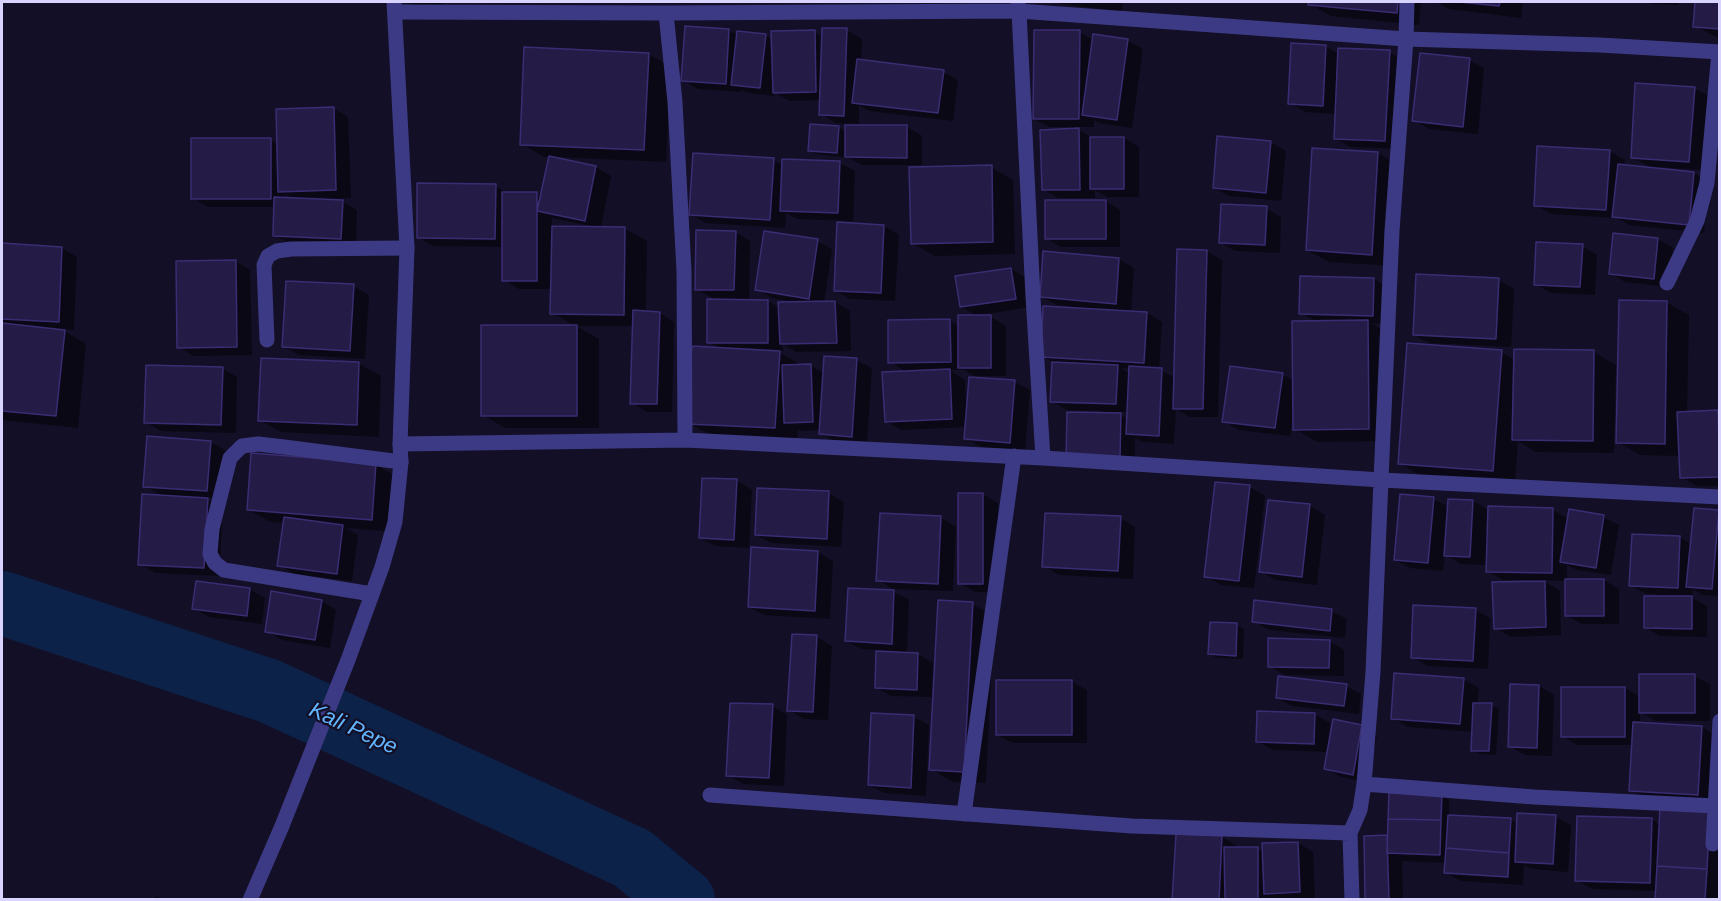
<!DOCTYPE html>
<html>
<head>
<meta charset="utf-8">
<style>
  body { margin:0 }
  #map { position:relative; width:1721px; height:901px; overflow:hidden; background:#130f26; font-family:Arial,sans-serif }
  canvas { display:block }
  .frame { position:absolute; inset:0; border:3px solid #d9d4ff; pointer-events:none }
</style>
</head>
<body>
<div id="map">
<canvas width="1721" height="901"></canvas>
<div class="frame"></div>
</div>
<script>
const c = document.querySelector('canvas').getContext('2d');
c.lineJoin = 'round';
function fillPath(path, color) { c.fillStyle = color; c.fill(path, 'evenodd'); }
const shape = rows => new Path2D(rows.map(r => 'M' + r).join(''));
function trace(path, color, width, dash) { c.strokeStyle = color; c.lineWidth = width; c.lineCap = dash ? 'butt' : 'round'; c.setLineDash(dash || []); c.stroke(path); }
function label(font, color, halo, rows, align = 'center') {
  c.font = font + ' Arial,sans-serif'; c.lineWidth = 4.5; c.setLineDash([]); c.textBaseline = 'middle'; c.strokeStyle = halo; c.fillStyle = color; for (const [text, x, y, turn = 0] of rows) {
    c.save(); c.translate(x, y); c.rotate((+turn || 0) * Math.PI / 180); c.textAlign = isNaN(turn) ? turn : align; if (halo) c.strokeText(text, 0, 0); c.fillText(text, 0, 0); c.restore();
  }
}
fillPath(shape([
  [406,2,443,2,443,6,414,6],
  [1050,2,1123,2,1121,12],
  [1309,2,1421,2,1419,25,1331,16,1309,4],
  [1436,2,1523,2,1521,18,1449,9],
  [1647,2,1678,2,1678,5,1652,4],
  [1697,2,1720,2,1720,39,1695,26],
  [729,30,738,36,765,35,773,40,814,32,824,37,846,30,862,39,861,61,943,72,958,80,953,121,869,111,859,105,859,124,836,123,821,114,821,100,790,101,775,93,775,96,748,93,741,89,741,92,698,89,683,80],
  [1079,32,1094,40,1128,41,1143,49,1132,128,1099,123,1094,120,1094,127,1074,127,1093,138,1124,138,1139,147,1139,197,1107,197,1095,190,1095,198,1058,198,1043,189,1070,127,1049,127,1034,119],
  [1326,47,1339,54,1389,52,1404,61,1400,149,1350,147,1335,138,1336,114,1305,112,1290,103],
  [649,54,671,67,666,162,556,157,556,159,596,167,611,176,601,228,625,229,647,241,646,313,659,313,674,322,672,412,647,412,632,403,634,326,576,326,599,339,599,428,505,428,483,415,575,326,552,313,552,289,519,289,504,280,504,247,433,246,418,237,495,186,509,194,536,194,542,197,550,157,544,157,522,144],
  [552,218,591,226,591,228,552,227],
  [1469,60,1484,68,1478,134,1429,129,1414,120],
  [1694,88,1710,97,1704,170,1657,167,1657,170,1694,173,1709,182,1704,233,1629,225,1617,218,1551,214,1535,205,1609,151,1625,160,1624,166,1653,169,1632,157],
  [333,108,348,117,351,198,338,199,357,210,356,247,290,244,275,235,275,207,208,207,193,198,270,140,279,145],
  [285,194,295,200,285,199],
  [839,127,846,132,907,127,922,136,922,165,862,165,844,155,844,157,816,154,809,150],
  [1270,142,1286,151,1281,201,1229,196,1214,188],
  [1378,153,1400,166,1394,266,1329,262,1307,250],
  [773,160,783,165,840,163,855,171,853,221,797,219,786,213,785,228,706,223,690,214],
  [991,167,1013,180,1015,254,935,256,913,244],
  [1105,201,1120,210,1120,247,1061,247,1046,238],
  [1266,208,1281,217,1280,253,1235,251,1220,242],
  [884,226,899,235,895,301,850,299,835,290],
  [735,232,750,241,749,301,768,301,780,308,794,302,772,298,757,289,817,241,832,249,824,303,835,302,850,311,851,351,796,352,783,344,783,351,777,351,801,365,811,366,824,373,856,360,872,368,867,444,836,442,820,433,821,430,801,431,798,429,797,440,711,435,689,423,721,349,708,342,716,300,696,289],
  [1658,239,1673,248,1669,287,1625,282,1610,273],
  [2,245,62,248,77,257,74,330,61,329,86,344,78,428,2,420],
  [1582,246,1597,255,1595,295,1551,293,1535,284],
  [1207,251,1222,260,1218,417,1190,417,1176,409,1174,444,1143,442,1135,438,1135,466,1083,466,1102,411,1067,410,1051,401,1053,362,1042,356,1068,306,1057,305,1041,297,1119,259,1134,268,1131,312,1147,313,1162,322,1159,370,1175,377],
  [1121,368,1130,369,1130,374],
  [1116,412,1128,412,1128,419],
  [235,261,250,270,252,355,194,356,179,347],
  [1011,269,1026,278,1031,307,980,315,980,317,991,317,1006,326,1006,376,974,376,965,370,949,370,965,380,966,405,968,405,970,378,1015,382,1030,390,1025,450,981,447,965,438,966,427,901,430,886,421,908,373,890,362,950,321,959,326,979,317,961,307],
  [1417,276,1499,280,1514,289,1511,347,1429,343,1414,335],
  [1374,279,1389,288,1388,324,1371,323,1390,334,1391,441,1317,442,1295,429,1295,416,1293,416,1290,436,1239,430,1224,421,1282,374,1294,381,1317,322,1301,313],
  [353,286,369,295,365,359,299,355,284,347],
  [1666,302,1689,315,1687,413,1720,413,1720,486,1697,486,1681,477,1680,456,1640,455,1618,442],
  [1515,350,1594,352,1616,365,1614,453,1535,452,1518,441,1515,483,1421,476,1399,463,1501,352,1515,360],
  [359,364,381,376,379,437,281,432,259,420],
  [222,368,237,377,236,433,161,431,146,422],
  [211,442,226,451,222,499,205,498,223,508,219,576,155,573,140,564,164,497,145,486],
  [375,464,397,477,393,532,346,528,358,535,352,581,294,574,279,565,285,523,271,522,248,510],
  [704,479,737,481,752,490,749,548,716,546,700,538],
  [1250,487,1265,496,1254,588,1221,585,1206,576],
  [828,493,844,502,841,547,771,543,756,535],
  [982,494,998,503,998,592,975,592,959,583],
  [1434,499,1449,507,1473,501,1489,510,1489,508,1553,510,1569,519,1603,517,1619,525,1611,575,1577,570,1567,565,1567,580,1604,580,1619,589,1619,624,1581,624,1566,615,1566,581,1542,580,1560,591,1561,635,1511,637,1496,628,1528,580,1503,580,1487,571,1487,565,1461,564,1445,554,1443,571,1410,568,1395,560],
  [1310,506,1325,515,1317,585,1276,580,1261,572],
  [1719,512,1720,596,1703,595,1693,589,1692,598,1707,606,1707,637,1660,636,1645,627,1656,594,1646,594,1630,585,1680,537,1692,545],
  [941,518,956,527,953,591,893,589,878,580],
  [1120,518,1135,527,1133,579,1059,575,1044,566],
  [818,552,833,561,830,619,764,615,749,607],
  [249,589,265,598,262,624,209,617,194,608],
  [894,592,909,600,907,654,918,654,933,663,932,697,891,696,876,687,877,650,862,649,846,641],
  [321,601,336,610,330,648,282,640,266,631],
  [972,604,994,616,986,783,953,782,931,769],
  [1475,610,1490,618,1488,669,1428,666,1412,657],
  [1331,611,1347,619,1345,638,1269,630,1253,621],
  [1236,625,1244,629,1243,659,1217,658,1210,654],
  [817,637,832,646,828,720,804,719,789,710],
  [1329,641,1344,650,1344,676,1285,675,1269,666],
  [1694,676,1710,684,1710,721,1656,721,1640,712,1640,724,1702,727,1717,736,1713,803,1646,799,1631,790,1633,745,1577,745,1562,736,1625,688,1640,697],
  [1463,679,1479,688,1477,704,1491,705,1499,709,1496,755,1480,754,1472,750,1473,732,1408,727,1393,718],
  [997,682,1072,682,1087,690,1087,743,1013,743,997,735],
  [1346,686,1361,694,1359,714,1292,706,1277,698],
  [1539,686,1554,695,1552,756,1525,755,1510,746],
  [772,706,787,715,784,786,743,784,728,775],
  [873,714,914,717,929,725,926,796,884,793,869,785],
  [1314,714,1330,723,1329,738,1362,726,1377,735,1368,782,1341,777,1325,768,1328,752,1273,750,1257,741],
  [1442,796,1449,800,1449,816,1511,820,1518,824,1519,815,1556,817,1571,825,1568,872,1532,869,1524,865,1523,885,1461,881,1446,873,1446,863,1402,861,1403,900,1367,900,1386,837,1389,839],
  [1720,817,1720,900,1656,900,1657,891,1592,889,1576,880,1652,820,1661,825],
  [1222,837,1237,846,1237,848,1257,848,1264,852,1298,843,1313,852,1315,900,1174,899],
  [156,896,165,900,155,900]
]), '#0007');
trace(shape([
  [2,603,269,691,632,858,683,900]
]), '#0c2248', 64);
const building = shape([
  [1308,2,1398,2,1397,13,1308,5,1308,2],
  [1459,2,1500,2,1499,6,1459,2],
  [1695,2,1720,2,1720,29,1693,27,1695,2],
  [685,26,729,29,726,84,681,81,685,26],
  [822,28,847,28,844,116,819,115,822,28],
  [815,30,816,92,773,93,771,31,815,30],
  [1034,30,1080,30,1079,119,1033,119,1034,30],
  [737,31,766,34,760,88,731,85,737,31],
  [1093,34,1128,39,1117,120,1082,115,1093,34],
  [1291,43,1326,45,1323,106,1288,104,1291,43],
  [524,47,649,53,644,150,520,145,524,47],
  [1338,48,1390,50,1385,141,1334,139,1338,48],
  [1420,53,1470,58,1463,127,1412,121,1420,53],
  [857,59,944,70,938,113,852,103,857,59],
  [1635,83,1695,87,1689,162,1631,158,1635,83],
  [334,107,336,190,278,192,276,109,334,107],
  [810,124,839,126,837,153,808,151,810,124],
  [845,125,907,125,907,158,845,157,845,125],
  [1079,128,1080,190,1042,190,1040,130,1079,128],
  [1217,136,1271,141,1266,193,1213,188,1217,136],
  [1090,137,1124,137,1124,189,1090,189,1090,137],
  [191,138,271,138,271,199,191,199,191,138],
  [1537,146,1610,150,1606,210,1534,206,1537,146],
  [1312,148,1378,152,1372,255,1306,250,1312,148],
  [693,153,774,158,770,220,689,215,693,153],
  [549,156,596,166,585,221,537,211,549,156],
  [782,159,840,161,838,213,780,211,782,159],
  [1618,164,1694,172,1689,225,1612,217,1618,164],
  [992,165,993,242,911,244,909,167,992,165],
  [417,183,496,184,495,239,417,238,417,183],
  [502,192,537,192,537,281,502,281,502,192],
  [274,197,343,200,341,239,273,236,274,197],
  [1045,200,1106,200,1106,239,1045,239,1045,200],
  [1221,204,1267,206,1265,245,1219,243,1221,204],
  [837,222,884,225,881,293,834,291,837,222],
  [552,226,625,227,624,315,550,314,552,226],
  [696,230,736,231,734,290,695,290,696,230],
  [764,231,818,239,809,299,755,290,764,231],
  [1613,233,1658,238,1654,279,1609,274,1613,233],
  [1536,242,1583,244,1580,287,1534,285,1536,242],
  [2,243,62,247,59,322,2,319,2,243],
  [1177,249,1207,250,1203,409,1173,409,1177,249],
  [1043,251,1119,258,1116,304,1040,297,1043,251],
  [236,260,237,347,177,348,176,261,236,260],
  [1011,268,1016,299,960,307,955,276,1011,268],
  [1416,274,1499,278,1496,339,1413,335,1416,274],
  [1300,276,1374,278,1373,316,1299,314,1300,276],
  [286,281,354,284,350,351,282,347,286,281],
  [707,299,768,300,768,343,707,343,707,299],
  [1619,300,1667,301,1665,444,1616,443,1619,300],
  [835,301,837,343,780,344,778,302,835,301],
  [1043,306,1147,312,1144,363,1041,357,1043,306],
  [633,310,660,312,657,404,630,404,633,310],
  [958,315,991,315,991,368,958,368,958,315],
  [950,319,951,362,888,363,888,320,950,319],
  [1368,320,1369,429,1293,430,1292,321,1368,320],
  [2,323,65,330,56,416,2,411,2,323],
  [481,325,577,325,577,416,481,416,481,325],
  [1407,343,1502,350,1493,471,1398,464,1407,343],
  [692,346,780,351,775,428,687,424,692,346],
  [1514,349,1594,350,1593,441,1512,440,1514,349],
  [824,356,857,358,852,437,819,434,824,356],
  [261,358,359,362,357,425,258,421,261,358],
  [1052,362,1118,365,1116,404,1050,402,1052,362],
  [811,364,813,422,784,423,782,365,811,364],
  [146,365,223,367,221,425,144,423,146,365],
  [1129,366,1162,368,1159,436,1126,434,1129,366],
  [1230,366,1283,373,1275,428,1222,422,1230,366],
  [950,369,952,419,885,422,882,372,950,369],
  [969,377,1015,380,1010,443,964,439,969,377],
  [1718,410,1720,477,1680,478,1677,412,1718,410],
  [1067,412,1121,413,1120,458,1066,458,1067,412],
  [147,436,211,441,207,491,143,487,147,436],
  [251,453,376,463,372,520,247,510,251,453],
  [702,478,737,479,734,540,699,538,702,478],
  [1215,482,1250,485,1239,581,1204,577,1215,482],
  [757,488,829,491,827,539,755,535,757,488],
  [958,493,983,493,983,584,958,584,958,493],
  [142,494,208,498,204,568,138,565,142,494],
  [1400,494,1434,497,1428,563,1394,560,1400,494],
  [1448,499,1473,500,1470,557,1444,556,1448,499],
  [1268,500,1310,504,1302,577,1259,572,1268,500],
  [1488,506,1553,508,1552,573,1486,572,1488,506],
  [1694,508,1719,510,1712,589,1686,587,1694,508],
  [1569,509,1604,515,1596,568,1560,562,1569,509],
  [880,513,941,516,938,584,876,581,880,513],
  [1045,513,1121,516,1118,571,1042,567,1045,513],
  [284,517,343,525,337,574,277,566,284,517],
  [1632,534,1680,536,1678,588,1629,586,1632,534],
  [751,547,818,551,815,611,748,607,751,547],
  [1565,579,1604,579,1604,616,1565,616,1565,579],
  [196,581,250,588,247,616,192,609,196,581],
  [1545,581,1546,627,1494,629,1492,582,1545,581],
  [848,588,894,590,892,644,845,641,848,588],
  [271,591,322,600,315,640,265,632,271,591],
  [1644,596,1692,596,1692,629,1644,628,1644,596],
  [938,600,973,602,964,772,929,770,938,600],
  [1254,600,1332,609,1330,631,1252,622,1254,600],
  [1413,605,1476,608,1473,661,1411,658,1413,605],
  [1210,622,1237,623,1236,656,1208,654,1210,622],
  [792,634,817,635,813,712,787,711,792,634],
  [1268,638,1330,640,1329,668,1268,667,1268,638],
  [876,651,918,653,917,690,875,688,876,651],
  [1394,673,1464,678,1460,724,1391,719,1394,673],
  [1639,674,1695,674,1695,713,1639,713,1639,674],
  [1278,676,1347,684,1344,706,1276,698,1278,676],
  [996,680,1072,680,1072,735,996,735,996,680],
  [1510,684,1539,685,1537,748,1508,747,1510,684],
  [1561,687,1625,687,1625,737,1561,737,1561,687],
  [730,703,773,704,769,778,726,776,730,703],
  [1473,703,1492,703,1489,751,1471,751,1473,703],
  [1257,711,1315,713,1314,744,1256,742,1257,711],
  [871,713,914,715,911,788,868,785,871,713],
  [1333,719,1362,725,1353,775,1324,769,1333,719],
  [1633,722,1702,726,1698,795,1629,791,1633,722],
  [1389,793,1442,794,1441,820,1388,819,1389,793],
  [1660,807,1710,810,1707,869,1657,866,1660,807],
  [1517,813,1556,815,1553,864,1515,862,1517,813],
  [1448,815,1511,818,1509,853,1446,848,1448,815],
  [1577,816,1652,818,1650,883,1575,881,1577,816],
  [1388,819,1441,820,1440,855,1387,853,1388,819],
  [1176,834,1222,836,1219,900,1172,900,1176,834],
  [1387,835,1389,900,1365,900,1364,836,1387,835],
  [1298,842,1300,892,1264,894,1262,843,1298,842],
  [1224,847,1258,847,1258,900,1225,900,1224,847],
  [1446,848,1509,853,1508,877,1444,873,1446,848],
  [1657,866,1707,869,1705,900,1655,900,1657,866]
]);
fillPath(building, '#241b47');
trace(building, '#3b2d73', 1.5);
trace(shape([
  [1018,2,1019,11,1406,39,1392,231,1381,480,1043,458],
  [1407,2,1406,39,1600,45,1720,52],
  [395,12,666,13,675,102,684,271,685,440,400,444],
  [666,13,1019,11,1033,297,1043,458,685,440],
  [1667,283,1697,221,1707,183,1719,52],
  [267,340,264,265,268,256,277,251,291,249,407,248],
  [372,594,224,570,215,563,210,554,212,529,230,458,242,446,258,444,284,447,401,462],
  [1364,784,1534,797,1716,806],
  [710,795,1132,826,1350,833],
  [964,814,1014,456],
  [1713,844,1720,721],
  [1352,900,1350,833,1360,810,1364,784,1373,672,1381,480,1720,497]
]), '#3d3a85', 15);
trace(shape([
  [250,900,282,826,348,660,382,567,395,522,401,462,400,444,407,248,394,2]
]), '#3d3a85', 15);
label('italic 22px', '#62b6ff', '#130f26', [
  ["Kali Pepe",353,729,25]
]);
</script>
</body>
</html>
